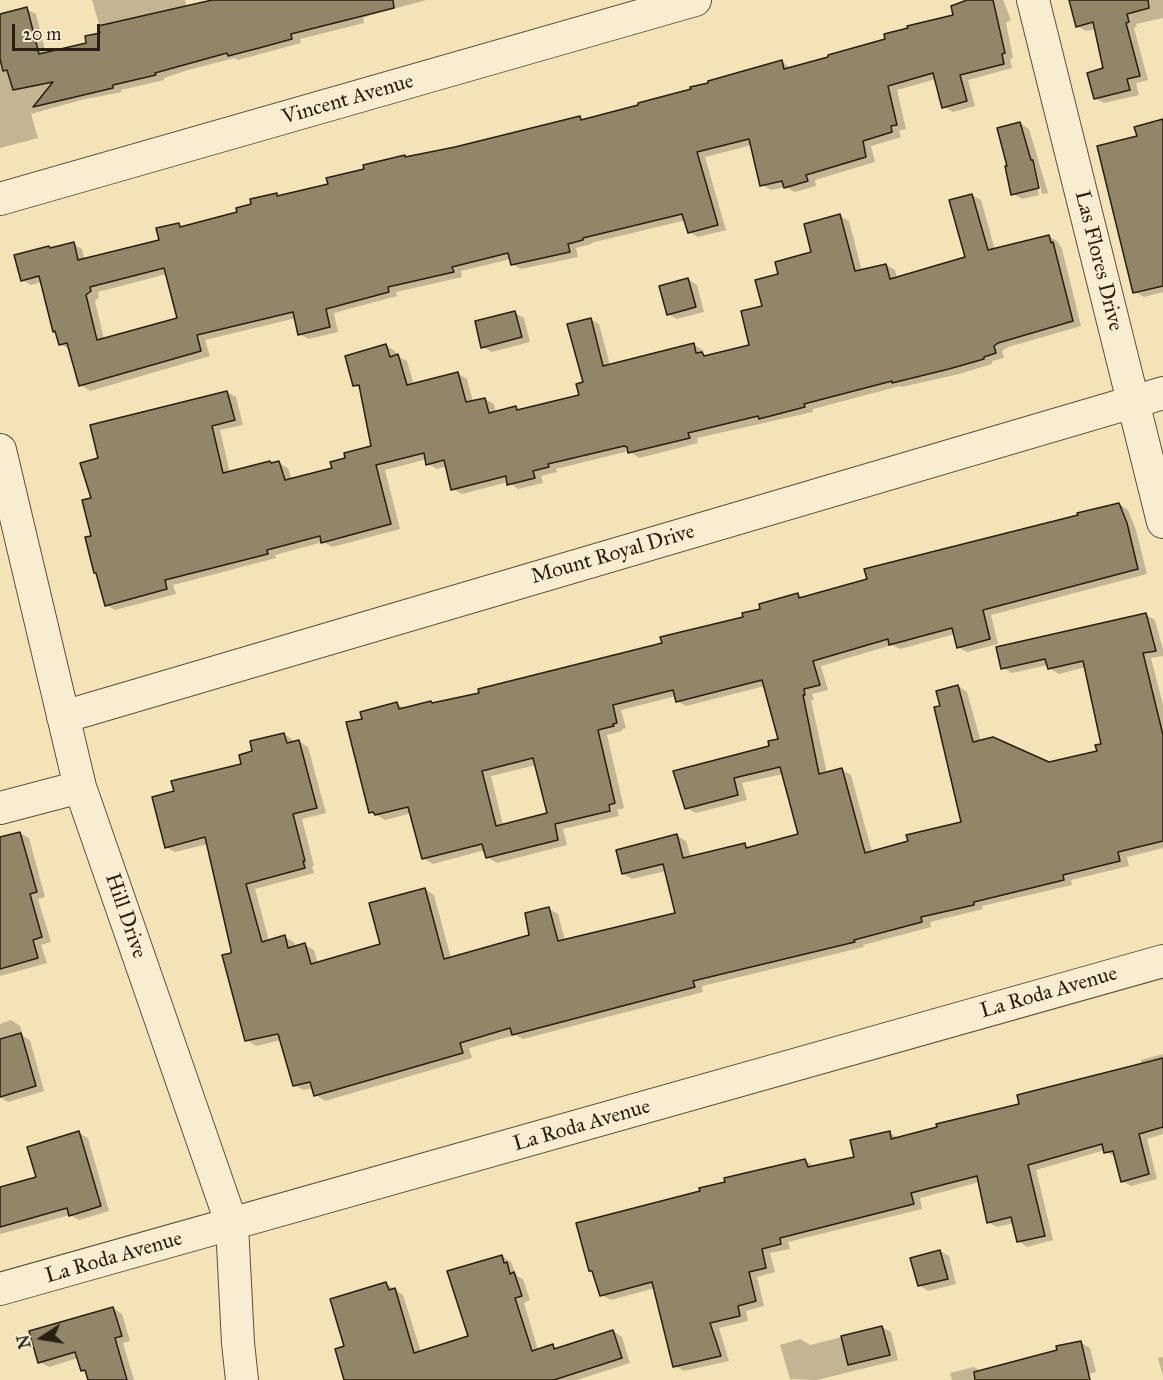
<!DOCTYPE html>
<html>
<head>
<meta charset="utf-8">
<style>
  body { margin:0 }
  #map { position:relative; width:1163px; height:1380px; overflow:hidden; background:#f4e3b7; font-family:"IM FELL Great Primer",serif }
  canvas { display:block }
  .north { position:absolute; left:12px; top:1308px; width:60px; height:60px; -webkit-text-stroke:4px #f8edd0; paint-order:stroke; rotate:258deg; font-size:16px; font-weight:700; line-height:24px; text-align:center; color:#281f13 }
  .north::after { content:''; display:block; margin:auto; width:21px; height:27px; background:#281f13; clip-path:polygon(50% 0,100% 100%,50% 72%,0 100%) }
  .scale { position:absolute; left:12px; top:24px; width:88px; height:27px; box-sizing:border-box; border:3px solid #281f13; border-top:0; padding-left:8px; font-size:18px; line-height:21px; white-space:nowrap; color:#281f13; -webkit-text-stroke:4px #f8edd0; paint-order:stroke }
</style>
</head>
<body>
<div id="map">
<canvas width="1163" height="1380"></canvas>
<div class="north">N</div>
<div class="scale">20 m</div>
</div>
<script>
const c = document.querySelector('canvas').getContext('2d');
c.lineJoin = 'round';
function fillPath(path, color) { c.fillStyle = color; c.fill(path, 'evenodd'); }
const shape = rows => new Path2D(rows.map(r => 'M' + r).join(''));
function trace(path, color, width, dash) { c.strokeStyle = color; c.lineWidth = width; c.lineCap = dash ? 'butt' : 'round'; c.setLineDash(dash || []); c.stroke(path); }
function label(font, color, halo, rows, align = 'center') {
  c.font = font + ' "IM FELL Great Primer",serif'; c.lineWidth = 4.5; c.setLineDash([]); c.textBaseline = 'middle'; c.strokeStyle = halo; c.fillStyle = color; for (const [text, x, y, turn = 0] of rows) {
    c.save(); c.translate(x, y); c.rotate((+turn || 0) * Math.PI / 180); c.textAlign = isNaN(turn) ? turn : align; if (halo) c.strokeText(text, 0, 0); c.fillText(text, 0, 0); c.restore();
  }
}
fillPath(shape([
  [92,0,185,0,187,8,219,0,427,0,374,14,363,18,364,23,300,39,301,43,238,60,235,58,188,70,164,78,164,80,121,90,122,92,81,100,31,114,38,138,0,148,0,16,26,9,36,14,46,54,88,44,102,35],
  [973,0,1003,0,1011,20,1006,23,1013,58,1010,59,1012,68,968,80,975,106,953,112,944,107,936,79,897,90,906,129,899,131,901,137,871,146,875,162,815,180,816,186,795,192,785,187,771,190,762,185,752,145,705,157,726,230,698,237,689,232,686,220,591,243,592,244,576,248,578,257,521,269,512,264,511,259,461,271,462,277,396,292,397,296,334,313,338,332,309,339,299,334,296,318,205,340,210,356,90,391,81,385,69,349,60,344,42,282,31,285,22,280,49,247,52,249,73,244,82,249,85,260,161,241,179,225,184,228,239,213,276,194,280,197,330,185,404,156,408,158,580,118,585,121,782,62,791,68,887,40,955,16],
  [167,274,179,319,104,339,95,301,99,297,98,292],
  [1071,0,1163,0,1163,18,1136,24,1137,27,1134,28,1148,80,1136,83,1139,95,1104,103,1095,98,1105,70,1096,29,1086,31,1077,26],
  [1163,121,1163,292,1144,297,1135,292,1138,138],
  [1020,123,1029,129,1048,193,1042,194,1034,160,1031,160,1039,195,1022,199,1013,194,1009,167],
  [972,195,981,200,995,250,1049,236,1058,242,1062,249,1081,326,1008,347,1002,351,1004,358,992,361,992,364,959,374,902,387,900,386,813,409,813,412,697,438,698,443,639,458,629,451,556,469,557,472,541,476,543,483,518,489,508,482,462,494,453,489,447,466,437,469,428,464,427,459,385,470,400,529,332,547,323,542,275,555,276,558,173,585,176,594,115,610,106,605,93,537,93,499,100,459,227,392,236,397,243,425,220,430,230,473,270,462,274,464,279,463,288,468,292,480,333,469,347,459,373,447,361,389,354,385,386,346,395,351,397,356,407,361,414,385,458,374,467,379,473,402,485,399,494,404,496,413,516,408,521,410,581,396,585,383,590,319,599,324,610,365,694,345,703,350,704,354,708,357,751,346,764,307,780,275,813,253,840,216,849,221,862,271,886,265,895,270,897,278,967,258],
  [688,279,697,285,704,312,677,319,668,314],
  [515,313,524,318,530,342,492,352,483,347],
  [1119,504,1128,510,1136,530,1147,574,991,615,998,644,967,652,958,647,955,634,900,649,892,645,821,666,828,690,812,694,814,700,811,700,827,773,842,770,851,775,872,852,909,842,963,823,941,707,958,686,967,692,981,742,1049,764,1098,752,1103,745,1086,667,1059,674,1049,668,1048,665,1012,673,1003,668,1146,615,1155,620,1163,650,1163,656,1151,658,1163,705,1163,848,1127,857,1129,866,1071,880,1072,885,982,906,983,909,930,922,931,927,863,945,864,947,702,986,703,992,523,1039,515,1035,469,1048,472,1058,325,1101,316,1095,313,1088,304,1090,294,1085,281,1040,256,1046,247,1040,232,954,208,844,175,852,166,847,176,792,243,765,254,752,284,734,293,740,294,743,299,741,308,747,326,813,302,819,314,866,312,866,314,873,255,889,269,941,284,937,294,942,295,947,305,945,314,950,318,963,382,945,425,889,434,895,451,958,530,936,549,909,558,914,565,940,677,914,666,871,632,879,623,874,677,836,686,841,691,858,745,845,751,848,800,835,783,774,742,783,747,800,696,813,687,808,780,740,765,686,686,706,677,701,676,696,621,710,626,728,622,729,622,731,607,735,624,808,617,810,619,816,563,829,567,845,497,863,487,857,485,850,433,864,423,858,412,813,385,820,371,812,364,720,397,704,406,709,481,694,663,645,745,618,798,595,804,598],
  [536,765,549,815,503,825,491,776],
  [20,833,29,838,45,897,38,899,51,942,41,945,47,963,0,976,0,839],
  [11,1020,20,1026,23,1036,30,1040,44,1091,8,1102,0,1097,0,1024],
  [1163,1054,1163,1134,1147,1139,1157,1179,1131,1186,1122,1181,1116,1157,1106,1152,1105,1150,1036,1170,1053,1240,1027,1247,1018,1241,1014,1223,997,1227,988,1222,980,1182,920,1198,922,1209,788,1242,790,1249,770,1253,775,1272,757,1277,764,1306,746,1311,748,1321,719,1328,729,1361,684,1371,675,1366,655,1288,611,1300,601,1295,594,1273,590,1270,702,1192,805,1160,815,1167,856,1158,889,1132,898,1138,1021,1105,1142,1065,1141,1060],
  [79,1133,88,1138,109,1211,79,1220,70,1215,0,1234,0,1198,38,1178],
  [940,1251,949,1256,956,1284,928,1291,919,1285],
  [502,1256,511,1262,517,1276,523,1279,530,1300,524,1303,538,1350,553,1346,558,1349,613,1331,622,1337,630,1363,577,1380,346,1380,346,1347,386,1284,403,1295,421,1352,469,1337],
  [113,1308,122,1314,130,1341,123,1343,134,1380,89,1380,87,1374,82,1370,78,1358,49,1367,40,1362],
  [882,1327,891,1332,898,1360,817,1380,790,1379,780,1345,800,1339,810,1345],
  [1080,1342,1090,1348,1096,1372,1065,1380,952,1380,950,1373,974,1367,981,1371,1059,1351],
  [1163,1357,1163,1376,1158,1358]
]), '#0003');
const building = shape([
  [212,0,393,0,394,8,291,34,292,39,259,48,228,56,227,53,155,73,156,75,113,85,113,88,33,107,53,82,13,90,7,70,3,71,0,59,0,14,27,7,39,54,86,43,85,36,100,33,98,26,212,0],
  [967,0,993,0,1005,53,1002,54,1004,64,960,75,967,101,942,108,933,73,888,86,897,125,891,126,892,132,863,141,866,157,806,175,808,181,784,188,782,181,760,186,749,139,697,152,718,225,688,233,682,214,583,238,583,240,568,244,570,252,511,265,508,253,452,267,454,272,388,287,389,292,326,309,330,327,298,335,293,312,197,335,201,351,79,386,67,343,59,345,55,331,53,332,39,276,21,281,14,255,49,246,50,248,74,242,78,260,159,240,156,228,179,223,180,227,237,212,236,208,251,204,250,199,277,193,277,196,328,184,326,178,364,169,363,165,405,155,405,157,455,147,580,116,581,120,638,105,638,103,691,89,690,87,708,83,708,81,782,60,784,69,828,57,828,55,885,39,884,34,908,28,907,26,953,15,951,6,967,0],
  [164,268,177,318,97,340,86,295,91,291,90,287,164,268],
  [1069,0,1148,0,1149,8,1127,14,1129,22,1126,23,1140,76,1127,79,1130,90,1094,99,1087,73,1103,68,1093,22,1076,27,1069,0],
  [1163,119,1163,286,1133,293,1097,146,1137,136,1134,127,1163,119],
  [1020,122,1031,160,1033,160,1039,188,1011,195,1005,166,1007,166,997,128,1020,122],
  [972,194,988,250,1049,235,1051,243,1053,242,1073,321,998,343,994,346,996,353,984,357,984,359,949,369,892,383,892,381,804,404,805,407,759,419,758,416,688,433,690,438,628,453,627,447,624,446,548,464,549,467,533,471,535,478,507,485,506,476,451,490,444,460,426,465,424,453,376,465,391,524,321,543,320,536,267,550,268,554,165,580,167,589,105,606,96,573,94,573,85,537,91,536,82,500,91,498,80,463,98,458,90,425,227,391,235,420,212,426,223,473,270,461,271,463,279,461,285,480,332,468,330,462,345,458,344,453,371,446,359,385,353,386,345,356,386,344,390,357,398,354,407,385,458,372,466,402,485,398,489,413,516,406,517,410,579,395,576,384,583,382,567,324,591,318,603,366,694,343,696,353,702,352,704,356,749,345,741,311,762,306,755,280,778,274,775,262,811,252,804,224,840,214,855,271,886,264,890,279,965,257,949,200,972,194],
  [688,278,696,307,667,315,659,286,688,278],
  [515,311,522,337,481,348,475,321,515,311],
  [1119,503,1127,523,1138,569,983,610,990,639,957,648,952,628,889,645,888,639,813,661,820,685,804,689,805,695,803,695,819,774,842,768,865,853,908,841,906,835,961,822,934,707,940,706,936,691,958,685,973,742,993,737,1049,762,1097,751,1095,745,1101,744,1083,661,1048,669,1045,659,1001,669,996,647,1146,613,1156,651,1143,653,1163,735,1163,841,1118,852,1120,861,1063,875,1064,880,974,902,974,905,921,917,922,922,854,940,855,942,693,981,695,987,512,1035,510,1028,460,1043,463,1053,314,1096,310,1082,293,1086,278,1034,245,1041,222,955,231,953,231,950,205,837,165,848,152,797,174,791,171,781,241,764,239,755,252,751,250,741,284,733,287,743,299,740,317,808,293,814,305,861,303,861,305,868,246,884,262,942,285,935,288,948,305,943,311,964,380,944,369,903,425,888,444,959,529,935,525,913,549,907,558,941,675,913,663,864,622,874,616,850,677,834,683,858,745,843,746,848,798,834,780,767,734,778,738,795,685,809,673,771,769,746,768,741,778,739,762,680,676,702,673,690,613,705,617,723,613,724,614,726,598,730,615,803,609,805,610,811,555,824,558,840,486,858,482,844,422,859,408,807,375,815,373,812,369,813,346,722,362,719,360,712,397,702,399,709,431,701,432,703,479,693,478,689,662,643,660,637,743,617,742,613,760,609,759,604,798,593,799,598,867,579,864,569,1078,515,1077,513,1119,503],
  [533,758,547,813,496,826,482,771,533,758],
  [20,832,37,892,30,894,42,937,33,940,38,958,0,969,0,837,20,832],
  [21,1033,36,1086,0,1097,0,1039,21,1033],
  [1163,1058,1163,1127,1139,1134,1149,1174,1121,1182,1113,1151,1104,1153,1102,1144,1028,1165,1045,1236,1017,1242,1011,1217,987,1223,977,1176,911,1193,914,1204,780,1238,781,1244,762,1249,766,1268,749,1272,756,1301,738,1306,740,1316,710,1323,721,1356,673,1367,652,1282,600,1296,592,1271,589,1271,576,1223,700,1191,699,1188,725,1182,724,1178,805,1159,808,1167,854,1157,850,1140,890,1131,891,1139,937,1127,936,1124,1019,1104,1017,1095,1163,1058],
  [79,1131,101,1206,69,1216,67,1208,0,1227,0,1187,36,1177,27,1147,79,1131],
  [940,1250,948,1279,918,1286,910,1258,940,1250],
  [502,1255,504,1263,507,1262,510,1274,514,1272,522,1296,515,1298,532,1351,553,1344,554,1349,613,1330,622,1358,554,1380,344,1380,335,1349,344,1346,330,1299,386,1282,389,1290,395,1288,414,1353,468,1336,447,1271,502,1255],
  [113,1307,122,1336,115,1338,127,1380,88,1380,85,1370,81,1371,75,1352,38,1363,29,1331,113,1307],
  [882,1326,890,1355,848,1365,841,1336,882,1326],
  [1081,1341,1090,1380,975,1380,974,1372,1057,1350,1056,1346,1081,1341]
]);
fillPath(building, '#928568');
trace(building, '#281f13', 1.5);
const minor = shape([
  [1033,0,1163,522],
  [0,199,695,0],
  [0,450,80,787,232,1225,238,1343,242,1380],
  [63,717,1163,393],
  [0,808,80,787],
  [0,1289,1163,961]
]);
trace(minor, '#5b503c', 34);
trace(minor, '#f8edd0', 32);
label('21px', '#281f13', '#f8edd0', [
  ["Vincent Avenue",348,100,-16],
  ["Las Flores Drive",1098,261,76],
  ["Mount Royal Drive",613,555,-16],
  ["Hill Drive",125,916,71],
  ["La Roda Avenue",1049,993,-16],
  ["La Roda Avenue",582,1126,-16],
  ["La Roda Avenue",114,1258,-16]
]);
</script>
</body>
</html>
